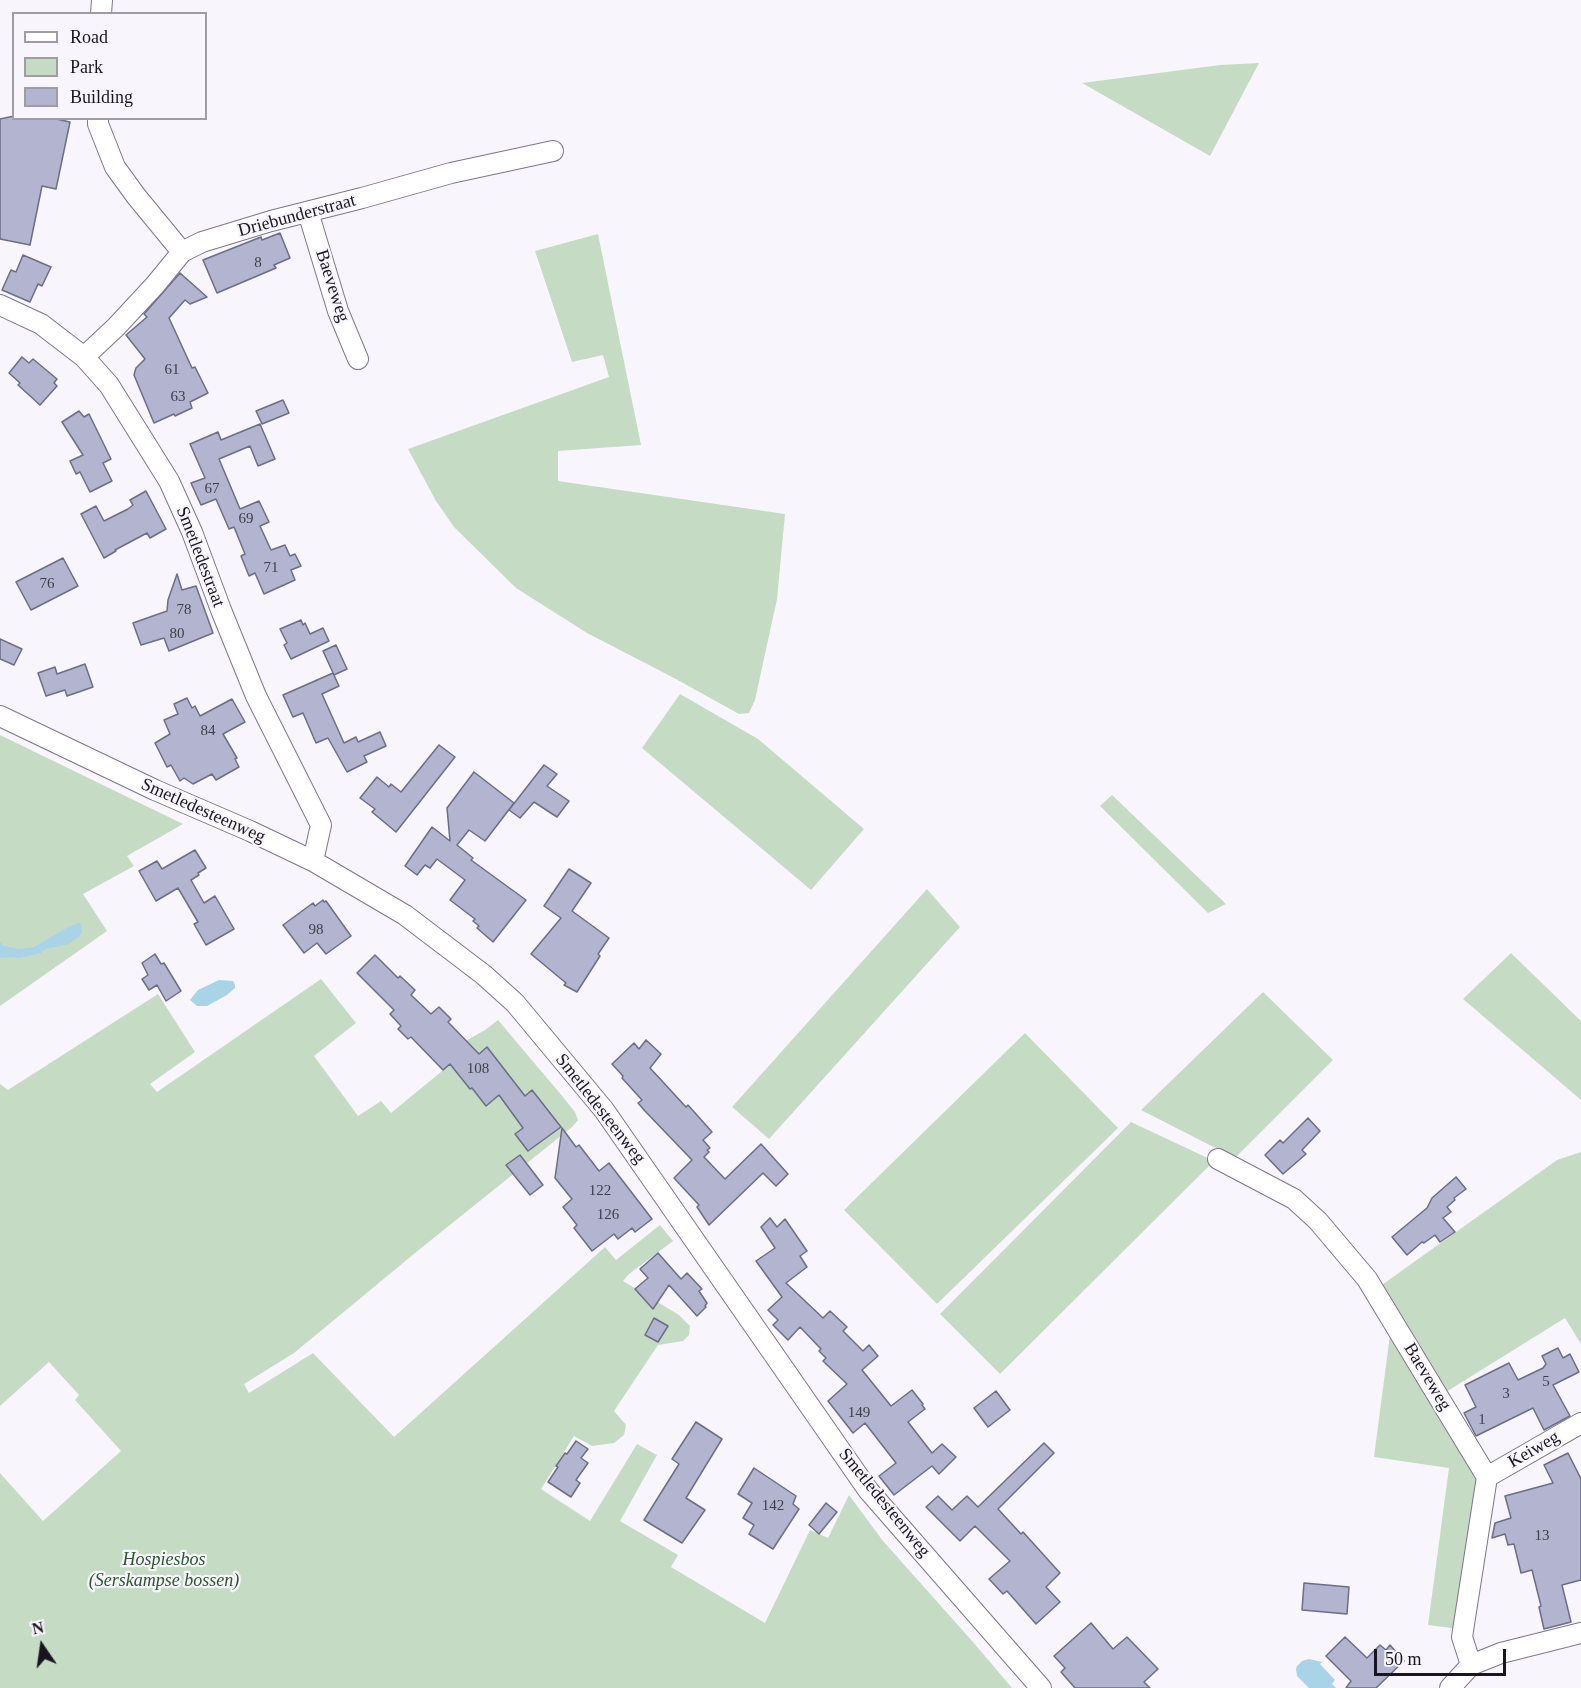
<!DOCTYPE html>
<html>
<head>
<meta charset="utf-8">
<style>
  body { margin:0 }
  #map { position:relative; width:1581px; height:1688px; overflow:hidden; background:#f8f6fc; font-family:Georgia,serif }
  canvas { display:block }
  .legend { position:absolute; left:12px; top:12px; width:195px; height:108px; box-sizing:border-box; background:#f8f6fc; border:2px solid #9f9ca4; margin:0; padding:8px 10px; list-style:none; font-size:18px; color:#1a1620 }
  .legend li { display:flex; align-items:center; gap:12px; height:30px }
  .legend b { width:30px; border:2px solid #9f9ca4 }
  .north { position:absolute; left:12px; top:1616px; width:60px; height:60px; -webkit-text-stroke:4px #f8f6fc; paint-order:stroke; rotate:347deg; font-size:16px; font-weight:700; line-height:24px; text-align:center; color:#1a1620 }
  .north::after { content:''; display:block; margin:auto; width:21px; height:27px; background:#1a1620; clip-path:polygon(50% 0,100% 100%,50% 72%,0 100%) }
  .scale { position:absolute; left:1374px; top:1649px; width:132px; height:27px; box-sizing:border-box; border:3px solid #1a1620; border-top:0; padding-left:8px; font-size:18px; line-height:21px; white-space:nowrap; color:#1a1620; -webkit-text-stroke:4px #f8f6fc; paint-order:stroke }
</style>
</head>
<body>
<div id="map">
<canvas width="1581" height="1688"></canvas>
<ul class="legend">
<li><b style="height:8px;background:#fff"></b>Road</li>
<li><b style="height:16px;background:#c5dbc4"></b>Park</li>
<li><b style="height:16px;background:#b2b4d0"></b>Building</li>
</ul>
<div class="north">N</div>
<div class="scale">50 m</div>
</div>
<script>
const c = document.querySelector('canvas').getContext('2d');
c.lineJoin = 'round';
function fillPath(path, color) { c.fillStyle = color; c.fill(path, 'evenodd'); }
const shape = rows => new Path2D(rows.map(r => 'M' + r).join(''));
function trace(path, color, width, dash) { c.strokeStyle = color; c.lineWidth = width; c.lineCap = dash ? 'butt' : 'round'; c.setLineDash(dash || []); c.stroke(path); }
function label(font, color, halo, rows, align = 'center') {
  c.font = font + ' Georgia,serif'; c.lineWidth = 4.5; c.setLineDash([]); c.textBaseline = 'middle'; c.strokeStyle = halo; c.fillStyle = color; for (const [text, x, y, turn = 0] of rows) {
    c.save(); c.translate(x, y); c.rotate((+turn || 0) * Math.PI / 180); c.textAlign = isNaN(turn) ? turn : align; if (halo) c.strokeText(text, 0, 0); c.fillText(text, 0, 0); c.restore();
  }
}
fillPath(shape([
  [1259,63,1210,156,1082,83,1220,65],
  [598,234,641,445,558,451,558,481,785,514,777,599,755,700,749,713,739,714,674,678,587,633,516,588,454,527,436,501,408,449,609,377,603,355,572,362,535,251],
  [680,694,758,739,864,829,811,890,642,748],
  [0,735,183,824,127,856,134,866,83,894,107,931,0,1006],
  [1112,795,1226,904,1208,913,1100,806],
  [927,889,960,927,769,1139,732,1107],
  [1511,953,1581,1021,1581,1100,1463,999],
  [321,979,356,1023,314,1056,358,1116,381,1101,391,1113,458,1058,460,1044,485,1030,498,1020,563,1097,575,1112,578,1120,572,1127,420,1249,294,1353,244,1384,249,1393,313,1353,394,1437,605,1247,616,1260,660,1225,673,1241,629,1274,623,1281,679,1315,690,1326,689,1335,683,1341,658,1345,614,1411,626,1425,624,1435,614,1443,592,1446,574,1436,541,1489,590,1521,637,1444,657,1455,620,1521,678,1555,671,1567,765,1623,810,1530,828,1538,849,1495,883,1541,973,1642,1012,1688,0,1688,0,1473,43,1521,121,1451,75,1400,79,1395,49,1362,0,1406,0,1084,8,1090,158,994,195,1052,150,1084,157,1092],
  [1263,992,1333,1060,1237,1156,1231,1156,1141,1110],
  [1025,1033,1118,1128,937,1304,844,1210],
  [1131,1122,1214,1161,1000,1374,940,1314],
  [1581,1152,1581,1344,1565,1318,1446,1392,1379,1287,1557,1160],
  [1391,1327,1479,1481,1459,1629,1428,1625,1449,1468,1374,1457]
]), '#c5dbc4');
fillPath(shape([
  [79,923,81,925,82,931,80,936,69,944,45,949,41,953,19,958,10,957,0,958,0,942,4,946,19,949,34,947,68,927],
  [219,980,233,981,235,985,235,988,227,995,207,1006,197,1006,190,1000,198,990],
  [1309,1659,1322,1662,1320,1664,1335,1680,1332,1684,1336,1688,1309,1688,1297,1676,1296,1669,1297,1666,1302,1661]
]), '#a9d4e7');
const building = shape([
  [14,116,14,118,52,118,70,122,56,189,42,186,30,245,0,239,0,119,14,116],
  [280,233,290,258,274,265,276,268,217,293,203,260,261,237,262,240,280,233],
  [23,255,51,267,42,286,38,284,30,302,2,290,11,270,16,272,23,255],
  [180,273,207,297,190,304,185,300,169,318,192,368,195,367,208,393,190,402,192,408,175,416,174,414,154,423,134,375,136,368,145,359,126,335,147,317,144,314,180,273],
  [22,357,29,363,33,359,57,379,54,383,57,386,40,405,18,385,20,383,9,373,22,357],
  [283,400,289,413,262,424,256,411,283,400],
  [79,411,84,417,89,414,111,459,103,463,112,481,90,492,80,472,76,474,70,461,83,455,62,422,79,411],
  [260,424,275,459,258,466,250,446,219,459,240,509,259,501,269,522,260,526,271,550,285,545,290,556,295,554,301,566,291,570,295,580,264,594,255,573,249,576,241,556,245,554,234,527,229,529,216,499,201,505,191,483,205,478,190,444,218,432,221,440,260,424],
  [146,491,166,529,150,538,147,533,115,550,116,551,104,558,81,514,96,506,104,521,128,509,133,505,130,500,146,491],
  [63,558,78,586,31,610,16,582,63,558],
  [177,574,182,590,196,586,213,633,169,651,164,638,141,645,133,623,167,611,168,600,177,574],
  [301,620,303,625,305,623,310,634,323,628,329,641,291,659,284,645,287,643,280,629,301,620],
  [0,639,22,649,14,665,0,659,0,639],
  [336,645,347,669,334,675,323,651,336,645],
  [85,664,93,687,67,696,65,690,46,696,38,673,55,667,57,674,85,664],
  [333,673,339,686,322,694,344,743,356,737,358,742,380,732,386,746,364,756,367,762,347,772,328,738,316,743,303,713,293,717,283,695,333,673],
  [187,698,192,708,195,706,200,716,232,699,245,722,223,734,237,758,235,759,239,767,216,780,212,774,193,784,184,778,180,781,171,765,167,767,155,743,170,734,164,720,178,714,174,704,187,698],
  [439,745,455,757,396,832,372,812,375,809,360,798,377,777,389,787,391,784,401,792,439,745],
  [544,765,557,774,547,786,569,801,557,817,534,802,520,818,509,810,544,765],
  [474,772,514,803,485,841,469,830,457,845,473,858,471,860,526,900,493,942,477,928,479,926,473,921,475,919,450,900,465,880,437,859,430,868,425,865,417,875,405,866,432,827,450,841,447,808,474,772],
  [195,850,206,868,198,873,199,875,191,880,204,903,215,896,234,929,206,945,194,924,198,922,178,888,156,901,139,871,157,861,162,869,195,850],
  [569,869,591,883,572,911,609,938,598,954,600,956,577,992,564,985,566,983,531,954,561,918,544,906,569,869],
  [323,900,324,902,326,901,351,936,326,954,317,943,304,953,283,925,313,903,315,906,323,900],
  [155,954,161,964,164,963,181,991,166,1001,157,985,149,990,142,979,148,975,142,963,155,954],
  [375,955,398,978,400,976,415,990,411,995,431,1014,439,1007,451,1019,448,1022,479,1054,487,1047,525,1096,532,1090,561,1127,528,1151,515,1134,523,1128,499,1095,486,1106,472,1088,470,1089,450,1064,443,1070,411,1037,408,1039,398,1029,401,1026,390,1014,394,1010,357,973,375,955],
  [646,1040,661,1054,650,1068,686,1107,688,1105,712,1132,703,1140,710,1148,707,1150,709,1152,704,1157,725,1179,761,1144,788,1174,776,1186,763,1173,709,1225,697,1207,699,1205,674,1178,692,1160,645,1111,638,1103,642,1100,622,1078,623,1076,612,1064,634,1043,639,1049,646,1040],
  [1308,1118,1320,1131,1302,1150,1306,1154,1283,1174,1265,1155,1280,1140,1283,1143,1308,1118],
  [562,1128,576,1147,579,1145,599,1171,609,1163,652,1219,635,1232,632,1228,618,1239,614,1234,592,1251,574,1228,577,1225,563,1207,572,1199,555,1178,562,1128],
  [520,1155,543,1185,530,1195,506,1165,520,1155],
  [1456,1177,1466,1189,1454,1198,1455,1200,1447,1207,1451,1212,1443,1218,1455,1232,1440,1242,1435,1235,1424,1243,1422,1242,1407,1255,1392,1237,1427,1208,1432,1198,1456,1177],
  [770,1218,777,1227,785,1219,807,1251,800,1256,807,1267,786,1283,823,1318,830,1311,847,1327,843,1331,863,1351,869,1345,878,1356,862,1370,891,1406,912,1390,923,1404,922,1405,925,1409,908,1422,932,1453,942,1444,956,1457,939,1474,932,1466,894,1495,879,1476,896,1463,865,1423,853,1433,828,1401,847,1384,823,1361,826,1358,819,1351,821,1349,800,1327,788,1340,773,1325,778,1320,768,1310,782,1297,756,1261,775,1248,761,1227,770,1218],
  [658,1253,681,1279,687,1273,702,1289,699,1291,707,1303,705,1306,706,1307,697,1316,669,1285,653,1309,635,1289,648,1278,640,1269,658,1253],
  [654,1318,668,1326,658,1342,645,1335,654,1318],
  [1558,1348,1563,1358,1570,1354,1579,1372,1553,1385,1570,1416,1544,1430,1533,1408,1476,1436,1464,1413,1476,1407,1465,1385,1509,1363,1518,1380,1543,1368,1546,1364,1542,1356,1558,1348],
  [996,1391,1010,1410,988,1427,974,1408,996,1391],
  [696,1422,722,1439,686,1498,705,1510,682,1543,644,1520,679,1464,672,1459,696,1422],
  [576,1441,588,1449,581,1458,588,1463,576,1480,580,1483,571,1497,548,1482,558,1467,556,1466,565,1453,567,1454,576,1441],
  [1044,1443,1054,1453,998,1509,1021,1534,1023,1532,1060,1573,1046,1587,1060,1602,1036,1624,1007,1591,1003,1594,989,1579,1010,1561,975,1526,960,1541,926,1507,938,1496,952,1510,967,1496,978,1507,1044,1443],
  [1568,1453,1581,1479,1581,1580,1562,1585,1571,1622,1544,1629,1539,1607,1541,1606,1532,1570,1521,1573,1514,1544,1508,1545,1505,1534,1492,1538,1495,1523,1511,1518,1505,1496,1553,1483,1544,1465,1568,1453],
  [754,1468,796,1496,793,1504,799,1509,773,1549,749,1534,754,1525,743,1518,752,1503,738,1494,754,1468],
  [826,1503,837,1512,819,1534,809,1525,826,1503],
  [1304,1583,1349,1587,1347,1614,1302,1610,1304,1583],
  [1091,1623,1113,1649,1127,1637,1158,1669,1144,1682,1150,1688,1075,1688,1061,1672,1065,1668,1054,1656,1091,1623],
  [1345,1637,1367,1658,1380,1645,1386,1650,1390,1645,1404,1661,1376,1688,1346,1688,1351,1681,1326,1656,1345,1637]
]);
fillPath(building, '#b2b4d0');
trace(building, '#6c6d87', 1.5);
const minor = shape([
  [101,14,102,0],
  [98,118,98,124,115,167,136,196,182,252],
  [308,212,338,311,358,359],
  [0,305,41,324,84,357,109,385,169,481,192,532,221,610,256,696,321,825,313,861],
  [84,357,116,327,155,285,182,252,202,242,271,221,362,198,451,173,553,151],
  [0,716,155,790,250,831,313,861,405,915,484,975,515,1003,604,1110,868,1490,1041,1688],
  [1218,1159,1294,1199,1318,1221,1367,1279,1487,1477,1462,1637,1471,1665],
  [1487,1477,1581,1423],
  [1450,1688,1471,1665,1501,1653,1581,1633]
]);
trace(minor, '#7e758f', 22);
trace(minor, '#fff', 20);
label('15px', '#403e4c', null, [
  ["8",258,263],
  ["61",172,370],
  ["63",178,397],
  ["67",212,489],
  ["69",246,519],
  ["71",271,568],
  ["76",47,584],
  ["78",184,610],
  ["80",177,634],
  ["84",208,731],
  ["98",316,930],
  ["108",478,1069],
  ["122",600,1191],
  ["126",608,1215],
  ["5",1546,1382],
  ["3",1506,1394],
  ["149",859,1413],
  ["1",1482,1420],
  ["142",773,1506],
  ["13",1542,1536]
]);
label('18px', '#1a1620', '#f8f6fc', [
  ["Driebunderstraat",297,216,-15],
  ["Baeveweg",332,286,72],
  ["Smetledestraat",200,557,69],
  ["Smetledesteenweg",203,811,24],
  ["Smetledesteenweg",600,1109,52],
  ["Baeveweg",1427,1377,59],
  ["Keiweg",1534,1450,-30],
  ["Smetledesteenweg",884,1503,51]
]);
label('italic 18px', '#2c562d', '#f8f6fc', [
  ["Hospiesbos",164,1560],
  ["(Serskampse bossen)",164,1581]
]);
</script>
</body>
</html>
